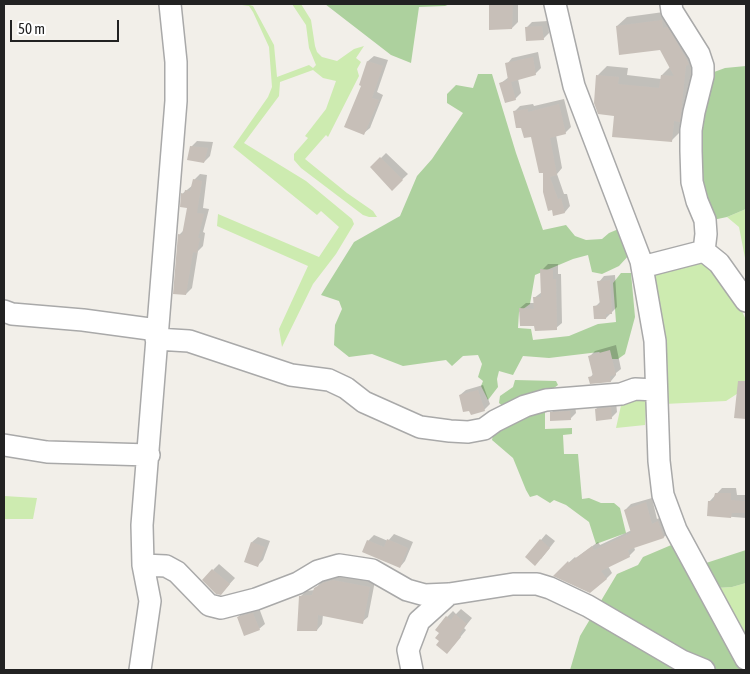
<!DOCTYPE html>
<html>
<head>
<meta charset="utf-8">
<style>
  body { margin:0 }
  #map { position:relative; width:750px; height:674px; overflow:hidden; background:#f2efe9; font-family:"Asap Condensed",sans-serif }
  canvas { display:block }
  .frame { position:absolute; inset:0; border:5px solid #222; pointer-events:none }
  .scale { position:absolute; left:10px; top:20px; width:109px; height:22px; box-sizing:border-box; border:2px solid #222; border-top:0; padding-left:6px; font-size:15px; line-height:18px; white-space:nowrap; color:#222; -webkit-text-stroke:4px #fff; paint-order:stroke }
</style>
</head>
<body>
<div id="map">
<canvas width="750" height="674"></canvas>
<div class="frame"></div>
<div class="scale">50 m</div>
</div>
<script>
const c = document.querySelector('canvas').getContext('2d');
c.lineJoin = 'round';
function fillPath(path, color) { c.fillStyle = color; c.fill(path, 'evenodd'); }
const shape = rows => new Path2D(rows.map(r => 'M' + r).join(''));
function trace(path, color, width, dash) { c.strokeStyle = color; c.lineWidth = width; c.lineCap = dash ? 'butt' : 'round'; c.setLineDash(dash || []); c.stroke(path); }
fillPath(shape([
  [247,4,253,6,274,45,277,77,309,65,313,68,316,65,309,48,306,25,292,4,301,4,311,20,315,46,317,52,322,57,337,61,354,49,364,46,356,58,361,62,357,69,359,76,328,137,326,135,305,159,347,193,373,211,377,217,369,217,363,215,301,168,294,160,294,154,308,138,305,136,326,109,336,81,323,78,313,70,280,82,279,96,244,143,306,181,352,219,354,224,336,254,313,284,282,347,279,329,308,266,217,226,218,214,319,257,339,227,321,211,317,215,233,147,268,97,272,87,269,47,253,12,249,6,242,5],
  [746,209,746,263,739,227,727,217],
  [704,255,741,309,746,320,746,388,726,401,664,404,650,271],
  [647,392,645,425,616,428,622,401],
  [4,496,37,498,33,519,4,519],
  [746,583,746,645,716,588,732,587]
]), '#cdebb0');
fillPath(shape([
  [325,4,450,4,445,6,419,7,411,63,391,55],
  [746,66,746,209,727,217,708,221,699,202,695,79,725,68],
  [478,74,492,74,516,153,543,230,566,225,575,236,586,240,602,239,609,233,621,228,630,254,619,266,602,274,592,272,588,255,573,259,535,275,530,304,519,312,518,328,531,329,533,340,569,336,598,324,616,322,613,283,621,273,631,273,635,317,625,354,618,359,607,359,599,352,549,358,523,356,513,375,499,371,497,379,498,387,488,400,481,386,483,381,478,377,482,364,478,355,463,356,452,366,446,360,403,366,372,354,349,357,334,345,335,325,342,309,339,301,321,295,354,242,400,216,417,176,432,159,463,113,447,103,447,94,456,85,473,88],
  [515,380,556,381,558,385,543,396,540,412,545,412,545,429,572,428,572,434,563,435,564,454,578,454,582,499,589,498,601,503,614,503,620,508,626,533,596,544,589,522,566,505,554,500,550,503,537,495,530,497,526,490,513,458,492,440,495,424,505,408,499,403,500,396,513,387],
  [676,543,742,669,738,670,570,670,580,636,617,574,638,565,643,557],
  [746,550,746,583,732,587,716,588,703,564]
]), '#add19e');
fillPath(shape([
  [490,4,518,4,518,22,512,28,490,29],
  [671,11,698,54,689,111,682,118,681,131,672,140,615,114,598,75,607,66,628,68,627,75,661,79,662,75,670,67,661,48,617,26,627,17],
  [548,21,549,33,543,39,526,28,532,22],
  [538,52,541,68,535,74,518,79,521,93,515,99,501,83,509,77,507,64,512,58],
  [374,56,388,60,377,92,383,95,370,128,364,133,363,85,368,61],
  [564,99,571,127,565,133,556,135,562,168,557,174,564,194,567,194,570,206,565,212,554,214,545,171,532,135,514,112,520,106,533,104,534,106],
  [197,141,213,142,210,156,204,162,191,147],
  [386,153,408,174,392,189,372,167],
  [200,174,207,175,203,208,209,209,203,232,205,233,203,246,198,251,192,288,186,294,179,235,184,230,188,207,182,194,193,185,194,180],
  [548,264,558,264,558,274,561,274,562,323,556,328,536,325,520,308,526,303,535,303,534,298,542,292,542,270],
  [615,275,617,307,606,318,595,307,601,301,599,282,604,276],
  [616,345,621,369,616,373,616,375,611,381,590,378,593,374,589,357,595,351],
  [483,385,490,404,484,410,460,395,466,390],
  [616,402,617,412,611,418,596,409,602,403],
  [575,405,576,413,570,419,551,413,557,407],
  [722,488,736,488,737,495,746,495,746,518,708,515,709,502],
  [652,498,657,519,664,516,669,531,664,537,634,547,635,550,629,556,608,566,612,573,606,579,555,575,575,557,576,558,598,542,600,545,632,530,625,510,631,504],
  [394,534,413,542,405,561,400,567,368,541,374,535,388,541],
  [546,534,555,541,541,559,541,540],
  [258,537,270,541,263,560,257,566,252,542],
  [219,564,235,578,226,588,213,570],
  [339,575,375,581,368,617,362,622,323,615,322,624,317,630,301,596,306,591,315,590,321,582,330,577],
  [259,608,265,624,259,629,238,617,244,611],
  [461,609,472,618,464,628,466,630,453,646,447,617,453,611,456,614]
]), '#0003');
fillPath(shape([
  [489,4,513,4,512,29,489,30],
  [662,20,663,28,668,27,689,64,686,66,680,122,674,121,672,142,612,137,614,116,598,114,594,103,596,75,619,77,618,84,659,88,661,75,674,76,660,50,619,55,616,26],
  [542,26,544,40,526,41,525,27],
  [533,57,536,75,511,82,516,100,505,103,499,83,508,80,505,63],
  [367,61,383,66,372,98,379,100,364,135,344,127,361,86,359,85],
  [559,104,566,134,550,138,557,175,550,177,558,199,561,198,565,213,553,216,552,210,548,211,543,192,543,173,539,173,531,137,524,138,521,128,516,128,513,111,528,109,528,112],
  [190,146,208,148,204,163,187,160],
  [380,157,403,180,392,191,370,167],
  [193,179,202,181,197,213,204,214,198,238,200,238,197,253,193,252,186,295,173,294,178,234,182,235,187,208,180,207,181,193,184,194,185,190,190,191],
  [540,269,553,270,553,279,556,279,557,330,535,331,534,326,520,326,519,308,534,309,533,297,541,297],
  [610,280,612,314,606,314,606,319,594,319,593,306,600,305,597,281],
  [610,350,616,375,610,376,611,382,590,384,588,377,593,376,588,356],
  [738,381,746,381,746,419,734,418],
  [478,390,485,411,471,415,469,411,463,412,459,395],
  [611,407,612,419,596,421,595,409],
  [570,411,571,420,550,421,550,412],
  [715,493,731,493,731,500,746,501,746,513,732,513,731,518,707,516,708,501,713,501],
  [646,502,652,524,658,521,664,538,628,550,630,557,601,571,607,579,590,593,553,576,568,561,569,563,592,546,594,550,631,533,624,510],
  [387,539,408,548,400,568,362,552,367,540,384,547],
  [540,539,550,548,535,566,525,557],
  [251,542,265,547,258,567,244,562],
  [212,569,230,584,221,595,216,594,202,580],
  [333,580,370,587,363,624,318,615,317,631,297,631,299,596,312,595,314,588,323,583],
  [253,613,260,630,244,636,237,617],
  [455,614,467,624,459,635,461,637,447,654,436,645,439,641,435,638,439,633,435,630,446,616,451,620]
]), '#c7bfb8');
const minor = shape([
  [555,4,574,86,641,261,655,341,659,461,663,495,676,530,746,659],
  [671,4,672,11,699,54,703,66,703,76,694,112,691,130,691,151,692,182,697,201,705,220,706,234,704,251],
  [642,267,704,251,719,263,746,301],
  [4,311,12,314,83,320,157,330],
  [156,339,189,341,291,375,329,380,346,388,364,402,420,427,450,431,468,432,484,429,495,421,525,406,546,400,621,394,635,389,656,390],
  [4,445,47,452,149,455],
  [143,565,166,566,177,572,209,605,221,608,256,599,298,583,318,571,339,565,372,570,407,590,425,595,449,594,513,584,537,584,550,588,588,606,682,661,704,670],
  [140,670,150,601,143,565,142,525,176,101,176,62,170,4],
  [412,670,408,650,419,621,449,594]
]);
trace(minor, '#a9a9a9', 24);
trace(minor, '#fff', 21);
</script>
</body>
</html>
